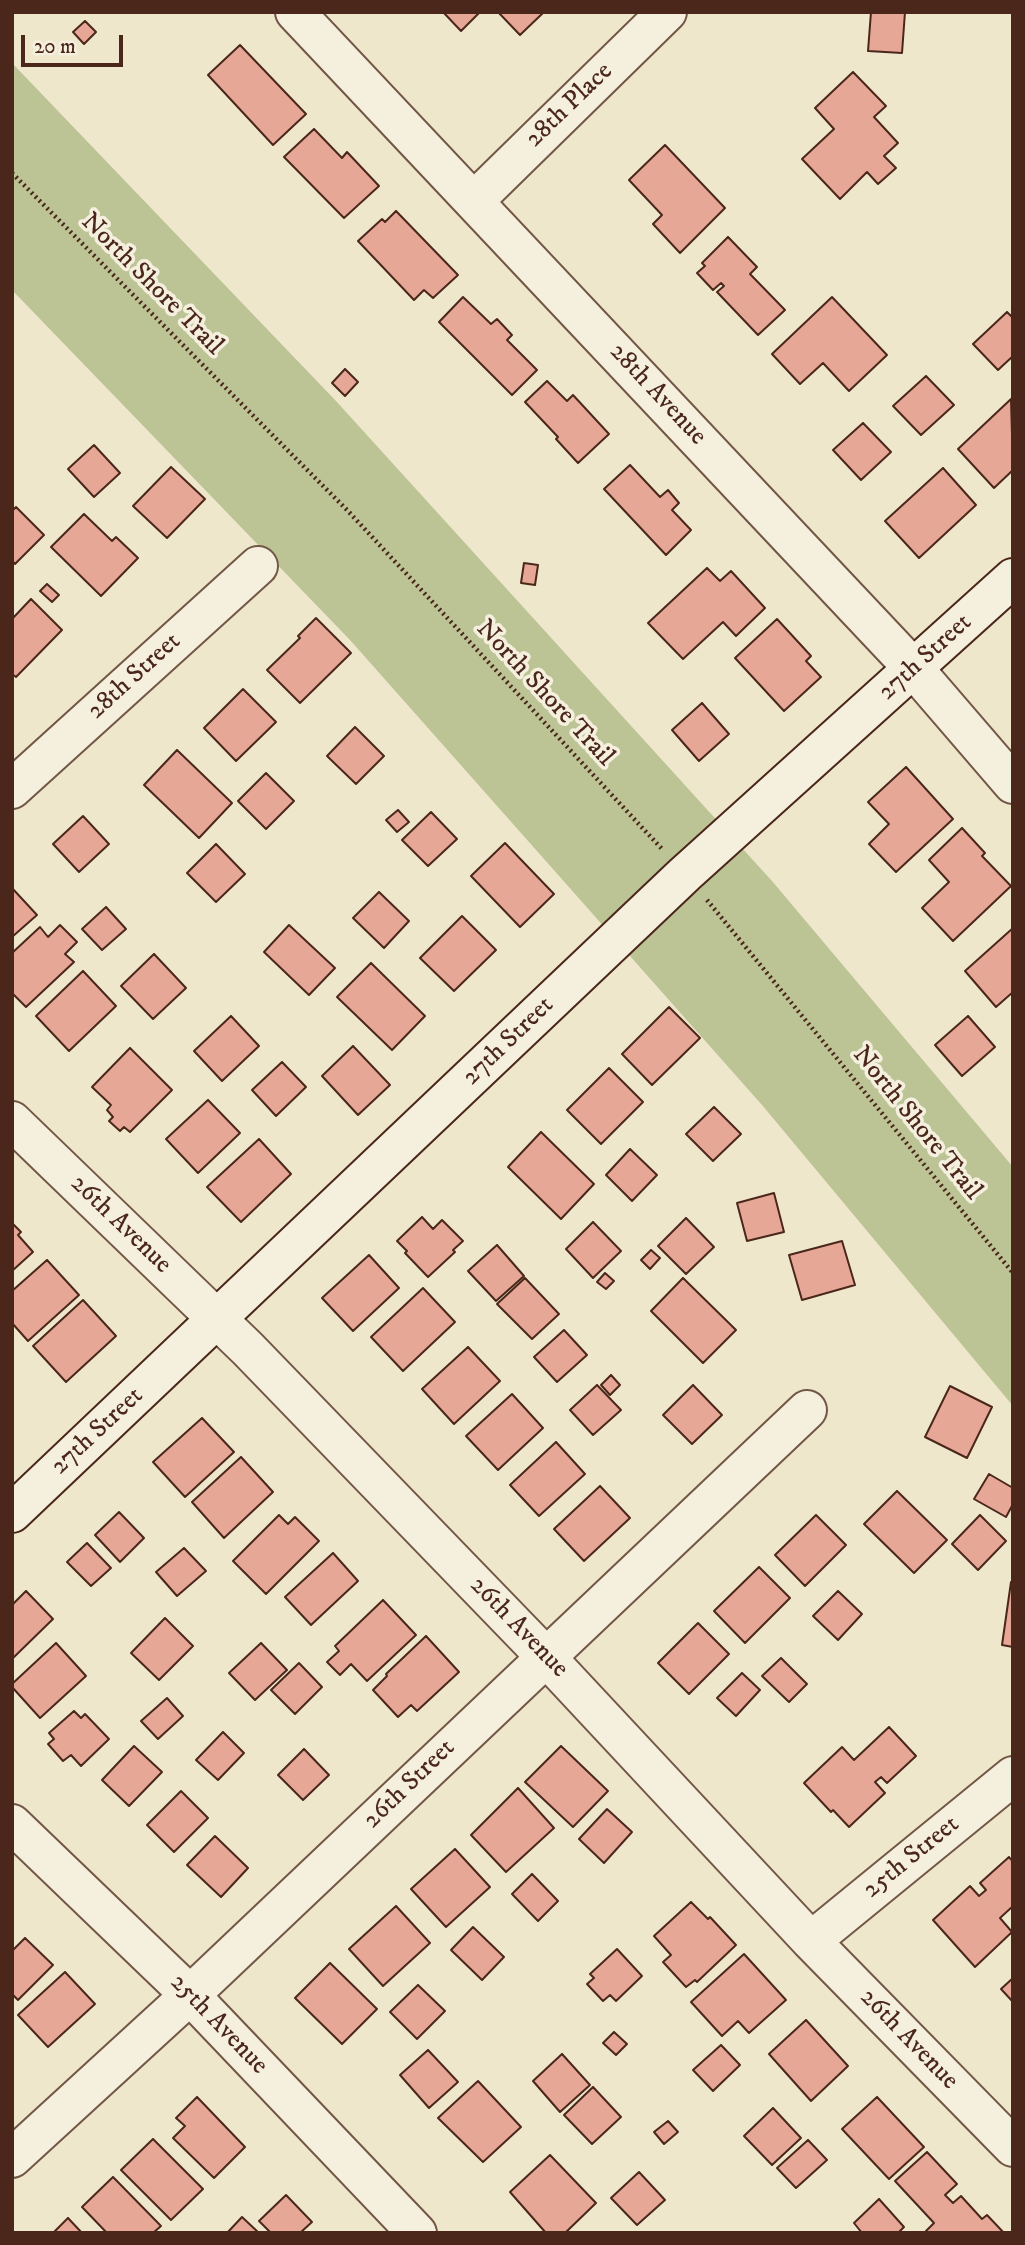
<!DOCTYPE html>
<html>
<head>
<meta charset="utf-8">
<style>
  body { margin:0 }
  #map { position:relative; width:1025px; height:2245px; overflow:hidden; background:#efe7cc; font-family:"IM FELL DW Pica",serif }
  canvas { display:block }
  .frame { position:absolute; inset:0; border:14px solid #4a271a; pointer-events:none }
  .scale { position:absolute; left:21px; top:35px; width:102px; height:32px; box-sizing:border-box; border:4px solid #4a271a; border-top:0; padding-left:9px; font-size:21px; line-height:24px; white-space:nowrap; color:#4a271a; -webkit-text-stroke:5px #f5efde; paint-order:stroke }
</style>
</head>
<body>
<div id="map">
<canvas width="1025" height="2245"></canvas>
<div class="frame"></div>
<div class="scale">20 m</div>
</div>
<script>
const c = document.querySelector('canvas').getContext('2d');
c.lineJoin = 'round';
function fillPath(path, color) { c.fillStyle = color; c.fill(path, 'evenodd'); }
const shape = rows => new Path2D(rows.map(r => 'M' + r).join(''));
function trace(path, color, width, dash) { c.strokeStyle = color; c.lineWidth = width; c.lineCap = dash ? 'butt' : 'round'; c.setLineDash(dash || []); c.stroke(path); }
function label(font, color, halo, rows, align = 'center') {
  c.font = font + ' "IM FELL DW Pica",serif'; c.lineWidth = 7; c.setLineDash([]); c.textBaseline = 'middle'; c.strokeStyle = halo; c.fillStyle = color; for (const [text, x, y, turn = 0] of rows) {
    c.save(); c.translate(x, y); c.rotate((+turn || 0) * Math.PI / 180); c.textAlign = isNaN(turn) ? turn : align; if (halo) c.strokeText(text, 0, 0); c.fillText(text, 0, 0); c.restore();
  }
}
fillPath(shape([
  [12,63,336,401,772,881,1013,1167,1013,1406,762,1105,350,640,12,290]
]), '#bcc496');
const building = shape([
  [443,12,480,12,461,31,443,12],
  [498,12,544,12,520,35,498,12],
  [871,12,905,12,902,53,868,51,871,12],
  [85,21,96,32,84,44,73,32,85,21],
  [240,45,306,114,273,145,208,75,240,45],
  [853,72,886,106,874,117,898,143,884,156,896,168,878,184,867,172,840,199,802,159,834,129,815,108,853,72],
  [314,129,342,158,347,152,379,186,344,218,284,157,314,129],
  [665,145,725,208,680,253,653,224,662,215,629,180,665,145],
  [396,211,458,275,433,298,424,290,414,300,358,241,382,219,385,222,396,211],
  [728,237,757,267,750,274,785,310,758,335,717,292,724,286,721,283,713,290,697,273,705,266,702,263,728,237],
  [463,297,491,324,497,319,512,335,507,340,537,370,512,395,439,322,463,297],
  [832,297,887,355,849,391,823,363,800,384,772,354,832,297],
  [1007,312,1013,318,1013,356,998,370,973,344,1007,312],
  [345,369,358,382,345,396,332,383,345,369],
  [926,376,954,405,921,435,893,406,926,376],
  [547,381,567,401,573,395,609,434,578,463,556,439,558,437,525,402,547,381],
  [1011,399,1013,470,994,488,958,449,1011,399],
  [863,423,891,452,861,480,833,450,863,423],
  [94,445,120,473,94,497,68,469,94,445],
  [630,465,660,497,668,490,679,503,672,510,691,530,666,555,604,489,630,465],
  [171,467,205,499,167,538,133,506,171,467],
  [943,468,976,505,919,558,885,521,943,468],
  [16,507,44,535,15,564,12,560,12,511,16,507],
  [84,514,112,541,116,537,138,558,101,596,51,547,84,514],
  [524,563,538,565,535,585,521,583,524,563],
  [707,568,720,581,731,571,765,608,736,636,723,622,683,659,648,623,707,568],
  [47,584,59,595,52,602,40,591,47,584],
  [31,599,62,630,16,677,12,674,12,619,31,599],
  [316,618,351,653,300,703,267,670,300,638,298,636,316,618],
  [777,619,811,656,806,661,821,677,784,711,735,658,777,619],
  [243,689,276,722,236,761,204,728,243,689],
  [702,703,729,734,699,761,672,730,702,703],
  [355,727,384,756,356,784,327,756,355,727],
  [177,750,232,803,199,838,144,785,177,750],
  [906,767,953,819,896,872,869,844,889,824,868,802,906,767],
  [266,773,294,801,266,829,238,801,266,773],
  [398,810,409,822,397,832,386,820,398,810],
  [431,812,457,839,428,866,402,840,431,812],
  [83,816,109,844,79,872,53,844,83,816],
  [962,828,985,853,982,856,1011,886,953,941,922,908,949,882,929,860,962,828],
  [505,843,554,894,520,927,471,876,505,843],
  [216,844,245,874,216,902,187,873,216,844],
  [12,888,37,915,12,937,12,888],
  [379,892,409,921,384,948,353,918,379,892],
  [106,907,126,929,102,950,82,929,106,907],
  [462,916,496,950,454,991,420,958,462,916],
  [60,925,77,942,65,954,74,962,26,1007,12,993,12,953,40,927,48,937,60,925],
  [289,925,335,968,309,995,264,952,289,925],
  [1013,928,1013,992,996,1007,965,971,1013,928],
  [154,954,186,988,153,1019,121,986,154,954],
  [371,963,425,1016,392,1050,337,997,371,963],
  [83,971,116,1006,69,1051,36,1016,83,971],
  [669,1007,700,1038,652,1085,622,1054,669,1007],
  [231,1016,259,1046,222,1081,194,1051,231,1016],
  [968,1016,995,1047,962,1076,935,1045,968,1016],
  [353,1046,390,1085,358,1115,322,1076,353,1046],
  [130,1048,172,1090,130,1132,124,1127,120,1131,109,1121,113,1117,107,1110,111,1105,92,1087,130,1048],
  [282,1062,306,1087,276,1116,252,1090,282,1062],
  [609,1068,643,1102,601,1144,567,1110,609,1068],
  [208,1100,240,1133,198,1173,166,1139,208,1100],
  [714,1107,741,1134,713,1161,686,1134,714,1107],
  [541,1132,594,1184,561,1219,508,1167,541,1132],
  [259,1139,291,1174,241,1222,207,1187,259,1139],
  [630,1149,657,1175,632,1201,606,1175,630,1149],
  [774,1193,784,1232,747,1241,737,1203,774,1193],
  [422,1217,433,1229,442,1220,463,1241,453,1250,455,1252,428,1277,405,1253,407,1251,397,1241,422,1217],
  [686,1218,714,1247,686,1274,658,1246,686,1218],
  [593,1222,621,1251,593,1278,566,1249,593,1222],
  [12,1223,21,1232,18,1235,33,1252,12,1271,12,1223],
  [842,1241,855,1285,802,1300,789,1255,842,1241],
  [497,1245,524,1276,496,1301,468,1271,497,1245],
  [651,1250,660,1258,650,1269,641,1260,651,1250],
  [369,1255,399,1288,353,1331,322,1298,369,1255],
  [47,1260,79,1295,28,1341,12,1323,12,1291,47,1260],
  [605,1273,614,1281,606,1289,597,1282,605,1273],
  [525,1278,559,1314,532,1339,497,1304,525,1278],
  [683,1278,736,1330,703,1363,651,1311,683,1278],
  [423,1288,455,1322,403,1371,371,1337,423,1288],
  [83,1300,116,1336,66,1382,33,1346,83,1300],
  [564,1330,587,1355,557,1382,534,1357,564,1330],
  [468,1347,500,1381,454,1424,422,1389,468,1347],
  [611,1375,620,1385,610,1395,601,1385,611,1375],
  [597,1385,621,1410,593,1435,570,1410,597,1385],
  [693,1385,722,1415,692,1444,663,1415,693,1385],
  [950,1386,992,1407,967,1458,925,1437,950,1386],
  [512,1394,543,1428,498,1470,466,1436,512,1394],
  [202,1418,234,1452,185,1497,153,1462,202,1418],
  [556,1442,585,1474,539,1516,510,1485,556,1442],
  [241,1457,273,1492,224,1538,192,1502,241,1457],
  [989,1474,1013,1488,1013,1504,1006,1517,974,1499,989,1474],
  [600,1486,630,1518,584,1561,554,1529,600,1486],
  [897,1491,947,1540,914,1573,864,1524,897,1491],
  [119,1512,144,1538,120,1562,95,1535,119,1512],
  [279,1515,288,1524,295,1517,319,1541,266,1594,233,1561,279,1515],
  [816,1515,846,1545,805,1586,775,1555,816,1515],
  [980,1515,1006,1541,978,1570,952,1544,980,1515],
  [87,1543,111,1568,91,1586,67,1562,87,1543],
  [184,1548,206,1571,177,1596,156,1572,184,1548],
  [333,1553,358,1581,311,1625,285,1597,333,1553],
  [759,1567,790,1598,745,1643,714,1611,759,1567],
  [1011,1582,1013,1582,1013,1647,1002,1645,1011,1582],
  [26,1591,53,1619,12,1659,12,1605,26,1591],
  [838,1591,862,1614,838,1640,813,1616,838,1591],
  [383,1600,416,1635,367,1681,351,1664,340,1675,327,1662,339,1651,335,1646,383,1600],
  [165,1618,193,1646,159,1680,131,1653,165,1618],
  [698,1623,729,1654,689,1694,658,1663,698,1623],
  [426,1636,459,1672,417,1711,411,1705,398,1717,373,1690,387,1676,386,1674,426,1636],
  [56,1643,86,1676,40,1718,12,1687,12,1684,56,1643],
  [261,1643,287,1670,255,1700,229,1673,261,1643],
  [781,1658,807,1684,789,1702,762,1676,781,1658],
  [299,1663,322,1687,295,1714,271,1690,299,1663],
  [742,1673,760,1690,736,1716,717,1698,742,1673],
  [167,1698,183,1716,158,1739,141,1721,167,1698],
  [74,1711,81,1718,85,1714,109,1739,81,1766,71,1755,63,1761,48,1744,54,1739,49,1733,74,1711],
  [889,1727,916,1756,887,1783,881,1777,875,1782,885,1793,849,1827,833,1810,831,1812,804,1783,842,1747,854,1760,889,1727],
  [223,1732,244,1753,218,1780,196,1760,223,1732],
  [134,1746,162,1772,129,1806,102,1780,134,1746],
  [561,1746,608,1791,573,1827,525,1782,561,1746],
  [304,1749,329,1775,303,1800,278,1775,304,1749],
  [518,1788,554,1828,506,1872,471,1835,518,1788],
  [181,1791,208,1818,174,1852,147,1825,181,1791],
  [607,1809,632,1832,604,1863,579,1839,607,1809],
  [215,1836,248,1868,221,1897,187,1865,215,1836],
  [455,1849,490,1887,446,1927,411,1889,455,1849],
  [1009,1857,1013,1862,1013,1906,1000,1918,1012,1932,975,1967,933,1920,970,1886,979,1896,986,1890,980,1883,1009,1857],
  [532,1874,558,1901,538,1921,512,1894,532,1874],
  [691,1902,708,1919,710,1917,736,1945,697,1982,695,1980,686,1987,663,1962,671,1955,654,1936,691,1902],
  [396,1906,430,1943,383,1986,349,1949,396,1906],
  [473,1927,504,1957,482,1980,451,1950,473,1927],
  [25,1938,53,1965,18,2000,12,1994,12,1951,25,1938],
  [617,1949,642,1976,616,2001,610,1995,603,2001,587,1984,594,1978,590,1974,617,1949],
  [744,1954,786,2000,749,2033,738,2021,722,2036,691,2002,744,1954],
  [330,1963,377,2009,342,2044,295,1998,330,1963],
  [65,1972,95,2004,48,2047,18,2015,65,1972],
  [1013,1978,1013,2002,1001,1989,1013,1978],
  [418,1985,445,2011,417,2039,390,2012,418,1985],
  [806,2020,848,2066,811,2101,769,2054,806,2020],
  [614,2032,627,2044,616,2055,603,2043,614,2032],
  [721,2045,740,2065,713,2091,693,2070,721,2045],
  [428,2050,458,2082,429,2108,400,2075,428,2050],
  [562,2054,590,2085,560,2112,533,2081,562,2054],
  [478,2081,521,2127,483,2162,438,2118,478,2081],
  [593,2087,621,2117,592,2144,564,2115,593,2087],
  [197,2097,245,2147,214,2178,173,2138,185,2126,176,2118,197,2097],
  [877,2097,924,2147,889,2179,842,2129,877,2097],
  [773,2108,801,2138,772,2165,744,2136,773,2108],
  [668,2121,678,2132,664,2144,654,2132,668,2121],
  [153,2139,203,2189,171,2220,121,2170,153,2139],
  [808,2140,827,2160,796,2188,777,2168,808,2140],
  [927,2152,957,2184,945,2195,953,2203,961,2196,982,2219,987,2215,1004,2233,928,2233,926,2231,934,2223,895,2181,927,2152],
  [550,2155,596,2203,565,2233,546,2233,510,2192,550,2155],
  [639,2172,665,2200,637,2225,611,2198,639,2172],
  [113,2177,161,2226,153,2233,107,2233,82,2207,113,2177],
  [286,2195,312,2222,300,2233,271,2233,259,2221,286,2195],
  [879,2199,904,2227,898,2233,862,2233,854,2223,879,2199],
  [242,2217,259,2233,227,2233,242,2217],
  [68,2218,82,2233,53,2233,68,2218]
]);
fillPath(building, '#e6a796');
trace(building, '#4a271a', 2);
const street = shape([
  [295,12,914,669,1013,784],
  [474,201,667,12],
  [12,789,258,566],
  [12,1121,248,1349,545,1656,811,1941,1013,2147],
  [12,1824,190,1995,417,2233],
  [811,1941,1013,1776],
  [12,2158,190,1995,807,1410]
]);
const secondary = shape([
  [12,1513,685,874,1013,578]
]);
trace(street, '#735746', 42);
trace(secondary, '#4a271a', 42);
trace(shape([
  [12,173,348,511,662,849],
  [707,900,1013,1273]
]), '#4a271a', 4.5, [2, 3.5]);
trace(street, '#f5efde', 38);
trace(secondary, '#f5efde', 38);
label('26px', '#4a271a', '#f5efde', [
  ["28th Place",570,106,-44],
  ["North Shore Trail",151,285,45],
  ["28th Avenue",657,395,47],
  ["27th Street",926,658,-42],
  ["28th Street",135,677,-42],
  ["North Shore Trail",544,694,47],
  ["27th Street",509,1042,-44],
  ["North Shore Trail",916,1124,51],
  ["26th Avenue",120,1225,44],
  ["27th Street",98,1432,-43],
  ["26th Avenue",518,1628,46],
  ["26th Street",410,1785,-44],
  ["25th Street",912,1858,-39],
  ["25th Avenue",218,2025,46],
  ["26th Avenue",908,2040,46]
]);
</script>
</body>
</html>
